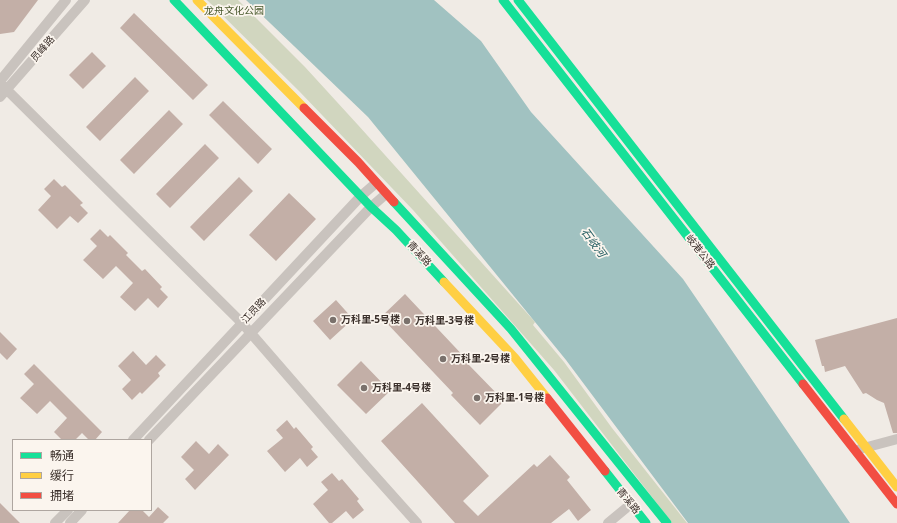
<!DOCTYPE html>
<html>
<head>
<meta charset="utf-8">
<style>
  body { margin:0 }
  #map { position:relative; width:897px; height:523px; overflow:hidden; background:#f0ebe5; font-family:"Noto Sans","Noto Sans SC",sans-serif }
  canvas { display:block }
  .legend { position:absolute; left:12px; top:439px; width:140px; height:72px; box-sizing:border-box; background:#fbf5ee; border:1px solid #aea6a0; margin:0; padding:5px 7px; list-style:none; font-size:12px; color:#3b302b }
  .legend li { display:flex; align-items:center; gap:8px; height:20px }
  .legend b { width:20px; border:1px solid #aea6a0 }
</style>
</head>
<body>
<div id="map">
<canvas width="897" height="523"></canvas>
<ul class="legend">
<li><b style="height:5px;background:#16e098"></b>畅通</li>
<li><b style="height:5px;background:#ffcf43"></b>缓行</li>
<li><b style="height:5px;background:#f24e42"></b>拥堵</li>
</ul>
</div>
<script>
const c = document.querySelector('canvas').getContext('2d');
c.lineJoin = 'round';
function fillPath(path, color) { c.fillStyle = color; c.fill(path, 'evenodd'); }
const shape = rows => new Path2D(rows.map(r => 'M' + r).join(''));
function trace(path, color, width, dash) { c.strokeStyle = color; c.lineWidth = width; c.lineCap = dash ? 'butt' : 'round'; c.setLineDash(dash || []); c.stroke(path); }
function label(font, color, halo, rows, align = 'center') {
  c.font = font + ' "Noto Sans","Noto Sans SC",sans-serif'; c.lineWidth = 3.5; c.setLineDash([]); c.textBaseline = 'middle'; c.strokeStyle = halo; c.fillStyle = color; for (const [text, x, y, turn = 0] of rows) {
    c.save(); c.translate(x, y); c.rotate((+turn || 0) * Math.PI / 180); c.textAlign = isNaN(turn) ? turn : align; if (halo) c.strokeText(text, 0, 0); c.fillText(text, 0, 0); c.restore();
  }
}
fillPath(shape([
  [207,0,238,0,305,67,358,125,535,322,533,325,564,362,612,428,687,523,672,523,554,370,413,210,299,91]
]), '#d1d6bf');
fillPath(shape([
  [246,0,434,0,481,41,531,112,683,279,850,523,688,523,566,360,368,117]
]), '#a1c2c1');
fillPath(shape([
  [0,0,38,0,14,32,0,34],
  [134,13,208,85,193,100,120,28],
  [92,52,106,66,83,89,69,75],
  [135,77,149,91,100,141,86,127],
  [223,101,272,149,258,164,209,115],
  [169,110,183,124,134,174,120,160],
  [205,144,219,158,170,208,156,194],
  [239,177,253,191,204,241,190,227],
  [54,179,62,187,65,185,83,203,80,205,88,213,78,223,70,216,57,229,38,210,51,196,44,189],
  [289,193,316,219,276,261,249,235],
  [100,229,108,237,110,235,128,253,126,255,142,271,145,269,162,287,160,289,168,297,158,308,148,298,135,311,120,297,133,283,116,266,103,279,83,260,97,246,90,239],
  [405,294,469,362,468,364,504,401,480,425,451,395,453,393,381,317],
  [336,300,353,319,330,340,313,321],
  [897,318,897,433,893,433,884,403,877,400,866,393,863,394,845,366,825,372,824,366,822,366,815,340],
  [0,332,17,349,7,360,0,353],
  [133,351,146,365,156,355,166,365,158,373,160,376,142,394,140,392,132,400,122,389,131,380,118,366],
  [361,361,390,391,366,414,337,385],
  [34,364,102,432,95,440,89,440,82,433,75,440,62,440,54,432,67,418,50,401,37,414,20,398,34,384,24,374],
  [422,403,489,476,463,501,478,516,534,464,537,467,550,455,570,477,567,480,591,510,578,521,569,509,551,523,455,523,381,441],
  [287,420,294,429,296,427,313,447,311,449,318,457,307,467,300,458,285,472,267,451,283,438,276,430],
  [196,441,209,454,218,444,229,455,195,490,185,479,194,470,181,457],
  [332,473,339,481,342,479,359,499,357,501,364,510,353,519,346,511,332,523,329,523,313,504,328,490,321,482],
  [0,503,20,523,0,523],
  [158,507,169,517,163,523,118,523,130,510,142,510,149,517]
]), '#c3afa7');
trace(shape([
  [0,81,66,0],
  [0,83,242,323,366,466,417,523],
  [0,97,85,0],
  [133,440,361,196,376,183],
  [149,440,371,207,386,194],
  [860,449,897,439],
  [55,523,68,510],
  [70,523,82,510],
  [608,523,631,504]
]), '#c9c3be', 10);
trace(shape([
  [174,0,371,207,396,230,444,282],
  [503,0,803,384],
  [518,0,844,419],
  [394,202,511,329,667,523],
  [605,471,646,523]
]), '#16e098', 9);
trace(shape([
  [197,0,304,108],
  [444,282,515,358,547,398],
  [844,419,897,487]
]), '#ffcf43', 9);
trace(shape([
  [304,108,358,162,394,202],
  [803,384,897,504],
  [547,398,605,471]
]), '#f24e42', 9);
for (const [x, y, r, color] of [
  [333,320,4,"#7a716c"],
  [407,321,4,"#7a716c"],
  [443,359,4,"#7a716c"],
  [364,388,4,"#7a716c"],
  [477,398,4,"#7a716c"]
]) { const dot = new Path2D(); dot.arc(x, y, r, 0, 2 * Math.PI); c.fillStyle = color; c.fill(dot); trace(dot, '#fbf5ee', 1.5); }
label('10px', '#4a5a2e', '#fbf5ee', [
  ["龙舟文化公园",234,11]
]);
label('10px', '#3b302b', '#fbf5ee', [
  ["员峰路",43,49,-49],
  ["岐港公路",700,252,52],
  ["青溪路",419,254,47],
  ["江员路",254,311,-47],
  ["青溪路",628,501,51]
]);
label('bold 10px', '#3b302b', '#fbf5ee', [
  ["万科里-5号楼",341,320],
  ["万科里-3号楼",415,321],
  ["万科里-2号楼",451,359],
  ["万科里-4号楼",372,388],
  ["万科里-1号楼",485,398]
], 'left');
label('italic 11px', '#1f5a5e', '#fbf5ee', [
  ["石岐河",593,243,54]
]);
</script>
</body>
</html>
